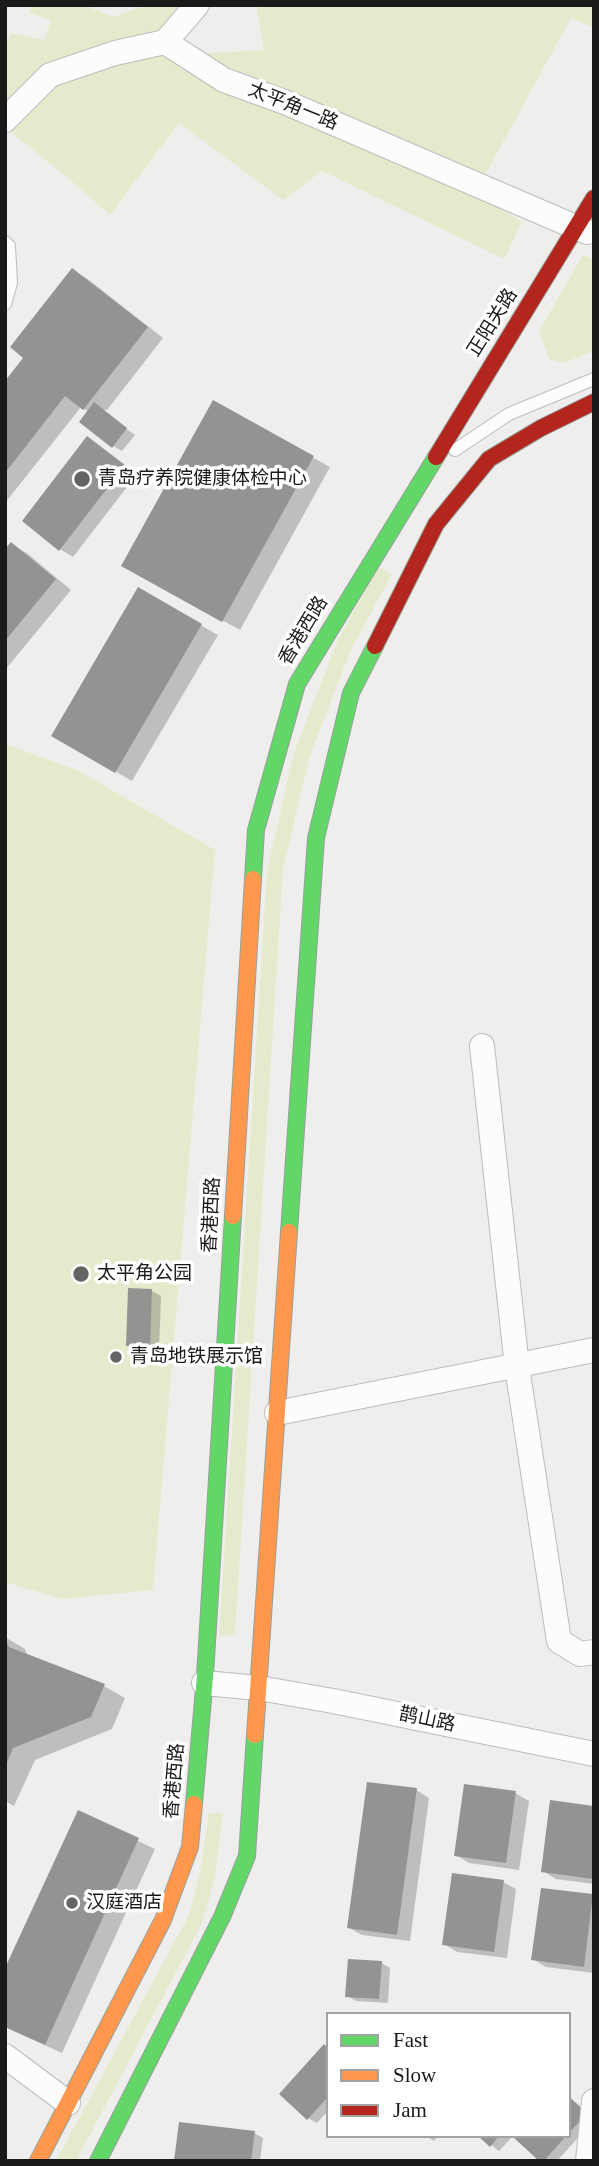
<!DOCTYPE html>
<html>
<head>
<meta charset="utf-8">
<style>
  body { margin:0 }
  #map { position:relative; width:599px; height:2166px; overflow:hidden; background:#f0eeed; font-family:"Times New Roman",serif }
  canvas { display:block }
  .frame { position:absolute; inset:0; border:7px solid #1b1a19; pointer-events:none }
  .legend { position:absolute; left:326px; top:2012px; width:245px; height:126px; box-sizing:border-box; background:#fff; border:2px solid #a4a3a3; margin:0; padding:9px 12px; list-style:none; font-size:21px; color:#1b1a19 }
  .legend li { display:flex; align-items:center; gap:14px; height:35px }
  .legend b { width:35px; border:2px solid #a4a3a3 }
</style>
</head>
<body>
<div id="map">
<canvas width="599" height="2166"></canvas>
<div class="frame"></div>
<ul class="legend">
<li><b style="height:9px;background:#63d668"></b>Fast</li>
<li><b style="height:9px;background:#ff974d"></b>Slow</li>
<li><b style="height:9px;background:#b3261e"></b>Jam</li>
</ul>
</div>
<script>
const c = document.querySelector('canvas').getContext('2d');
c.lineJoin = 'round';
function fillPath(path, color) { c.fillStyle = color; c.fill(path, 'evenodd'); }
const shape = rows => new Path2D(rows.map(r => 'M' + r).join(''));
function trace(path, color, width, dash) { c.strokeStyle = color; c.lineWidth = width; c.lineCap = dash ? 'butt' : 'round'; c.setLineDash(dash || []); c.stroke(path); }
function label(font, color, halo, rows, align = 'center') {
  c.font = font + ' "Times New Roman","Noto Sans SC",serif'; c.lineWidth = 7; c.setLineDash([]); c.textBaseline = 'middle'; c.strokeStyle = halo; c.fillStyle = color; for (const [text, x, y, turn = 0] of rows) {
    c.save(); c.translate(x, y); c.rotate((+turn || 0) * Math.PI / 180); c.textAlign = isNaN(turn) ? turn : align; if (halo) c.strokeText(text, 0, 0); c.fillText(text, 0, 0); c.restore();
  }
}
fillPath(shape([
  [32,5,84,5,113,17,147,5,190,5,162,37,121,46,5,113,5,48,11,33,44,40,51,20,29,13],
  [256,5,594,5,594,28,571,18,475,193,522,222,504,259,322,171,283,200,179,123,110,215,69,179,6,128,56,81,117,58,264,50],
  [583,255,594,259,594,351,563,363,549,359,539,331],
  [378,567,392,574,350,652,309,758,283,870,235,1635,219,1636,267,871,294,753,336,644],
  [5,744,77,770,215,850,153,1590,62,1599,5,1582],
  [209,1813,223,1813,215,1877,202,1923,76,2161,56,2161,189,1915,200,1873]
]), '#e3ebcc');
fillPath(shape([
  [73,270,89,280,163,338,107,410,105,409,105,414,135,435,122,451,113,446,89,412,81,407,5,503,5,383,26,357],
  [214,403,330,467,240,630,124,566],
  [88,439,137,474,73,557,60,549],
  [11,544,28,554,71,590,5,670,5,552],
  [139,590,218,635,132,781,54,736],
  [152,1291,161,1296,159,1351,136,1350,127,1345],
  [5,1637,25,1649,28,1657,104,1686,125,1698,112,1729,35,1760,14,1806,5,1801],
  [416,1790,429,1798,410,1941,362,1935,349,1928],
  [515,1793,529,1801,519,1870,469,1863,456,1855],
  [594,1807,594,1884,556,1879,543,1871],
  [78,1813,155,1849,62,2053,5,2027],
  [503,1882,516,1889,507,1958,457,1952,444,1944],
  [593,1896,594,1973,546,1967,533,1959],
  [382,1963,390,1968,388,2003,356,2001,347,1996],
  [328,2049,328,2111,317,2123,308,2118],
  [569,2096,594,2120,557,2161,542,2161,515,2136,569,2136],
  [254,2133,263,2138,260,2161,175,2161],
  [426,2136,438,2136,434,2141],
  [480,2136,513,2136,499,2151]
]), '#0003');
fillPath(shape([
  [72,268,148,327,83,410,65,396,5,473,5,381,23,358,10,347],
  [213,400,314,456,222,622,121,566],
  [94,402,127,428,112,448,79,422],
  [87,436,125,465,59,551,22,521],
  [11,542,56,579,5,641,5,549],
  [138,587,202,624,115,773,51,736],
  [128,1288,152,1289,150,1347,126,1346],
  [5,1639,9,1647,105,1684,91,1717,13,1748,5,1767],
  [367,1782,417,1788,397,1935,347,1928],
  [464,1784,516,1791,506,1863,454,1856],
  [550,1800,594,1806,593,1879,541,1872],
  [78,1810,139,1838,45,2045,5,2027,5,1968],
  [452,1873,504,1880,494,1952,442,1945],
  [541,1888,593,1894,584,1967,531,1960],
  [348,1959,382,1961,379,1999,345,1997],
  [324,2044,328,2048,328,2097,307,2120,279,2094],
  [569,2097,587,2113,569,2133],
  [179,2122,255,2131,251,2161,174,2161],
  [478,2136,499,2136,490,2147],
  [512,2136,566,2136,544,2161,539,2161]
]), '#949392');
const lane = shape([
  [5,242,9,246,11,283,5,304],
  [455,450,509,414,594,379]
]);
const street = shape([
  [165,42,197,5],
  [5,120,50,75,115,53,165,42,224,80,287,103,587,232],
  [482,1046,517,1367,559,1641,580,1654,594,1652],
  [277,1413,594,1350],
  [204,1683,259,1688,333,1701,594,1754],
  [5,2056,68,2103],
  [588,2161,594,2101]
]);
const fast = shape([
  [253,879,256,830,297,684,436,457],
  [289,1232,316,838,351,693,375,646],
  [194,1804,205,1676,233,1216],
  [98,2161,222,1917,247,1856,255,1735]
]);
const slow = shape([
  [233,1216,253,879],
  [255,1735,289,1232],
  [38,2161,163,1920,190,1847,194,1804]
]);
const jam = shape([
  [436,457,594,198],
  [375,646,436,524,489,459,541,428,594,402]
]);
trace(lane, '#bdbcbc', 14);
trace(street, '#bdbcbc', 26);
trace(fast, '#95a19d', 18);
trace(slow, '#95a19d', 18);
trace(jam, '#95a19d', 18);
trace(lane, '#fdfcfc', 12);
trace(street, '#fdfcfc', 24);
trace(fast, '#63d668', 16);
trace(slow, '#ff974d', 16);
trace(jam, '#b3261e', 16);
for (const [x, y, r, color] of [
  [82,479,9,"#666463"],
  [81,1274,9,"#666463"],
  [116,1357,7,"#666463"],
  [72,1903,7,"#666463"]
]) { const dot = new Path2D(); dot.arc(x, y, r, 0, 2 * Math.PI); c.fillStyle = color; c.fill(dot); trace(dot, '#fff', 2.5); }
label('19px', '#1b1a19', '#fff', [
  ["太平角一路",293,107,22],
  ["正阳关路",493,323,-58],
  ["香港西路",304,631,-59],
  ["香港西路",212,1215,-87],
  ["鹊山路",427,1720,12],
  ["香港西路",175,1781,-85]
]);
label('19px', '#1b1a19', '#fff', [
  ["青岛疗养院健康体检中心",98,479],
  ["太平角公园",97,1274],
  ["青岛地铁展示馆",130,1357],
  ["汉庭酒店",86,1903]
], 'left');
</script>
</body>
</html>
